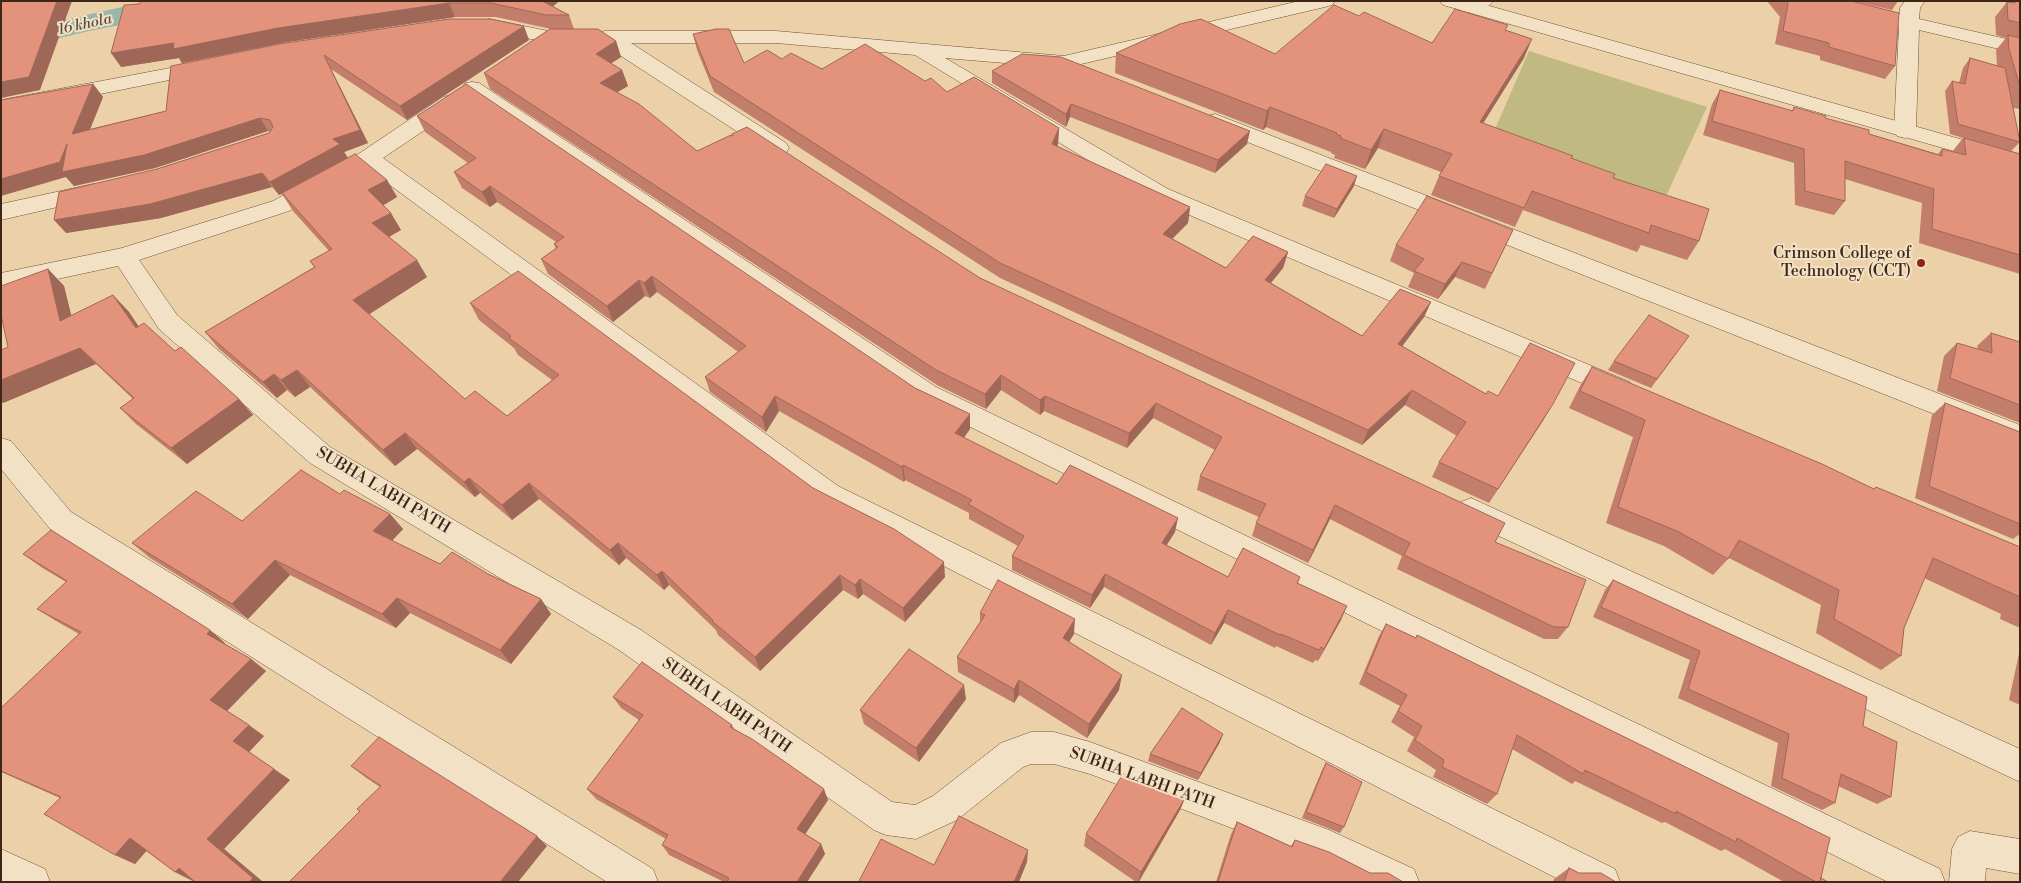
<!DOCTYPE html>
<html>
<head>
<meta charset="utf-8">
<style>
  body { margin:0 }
  #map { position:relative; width:2021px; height:883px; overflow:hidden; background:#ecd1a8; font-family:"Libre Bodoni",serif }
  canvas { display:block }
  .frame { position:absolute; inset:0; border:2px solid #3e2619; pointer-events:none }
</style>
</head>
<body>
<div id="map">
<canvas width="2021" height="883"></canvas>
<div class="frame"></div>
</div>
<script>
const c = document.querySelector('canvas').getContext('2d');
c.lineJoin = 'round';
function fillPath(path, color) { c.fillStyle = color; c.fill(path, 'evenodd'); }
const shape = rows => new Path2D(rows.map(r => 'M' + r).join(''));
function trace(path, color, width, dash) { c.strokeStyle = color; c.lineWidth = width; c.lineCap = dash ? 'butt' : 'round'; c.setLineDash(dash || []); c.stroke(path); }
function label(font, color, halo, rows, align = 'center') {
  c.font = font + ' "Libre Bodoni",serif'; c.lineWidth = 4; c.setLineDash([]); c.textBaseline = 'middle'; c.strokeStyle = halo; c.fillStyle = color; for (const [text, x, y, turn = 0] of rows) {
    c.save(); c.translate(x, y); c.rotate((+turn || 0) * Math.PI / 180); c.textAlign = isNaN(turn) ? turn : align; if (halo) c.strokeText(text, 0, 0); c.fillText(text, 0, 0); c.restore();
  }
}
fillPath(shape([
  [1529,51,1707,107,1662,205,1489,143]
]), '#c0b982');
fillPath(shape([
  [149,1,212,1,208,7,197,10,89,31,1,52,1,34,149,1]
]), '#99b7a6');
const minor = shape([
  [1299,1,1335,1,1332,5,1325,7,1064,68,945,58,1168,189,1630,382,1634,389,1630,396,1621,399,1612,396,1152,199,915,55,776,43,631,43,786,143,789,148,786,153,778,155,770,153,598,41,595,37,598,33,605,31,776,31,1064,56,1299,1],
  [1493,1,1490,5,1467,12,1460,10,1457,6,1462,1,1493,1],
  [1808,1,1844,1,1900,14,1900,8,1905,1,1925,1,1920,8,1919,19,2020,42,2020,54,1919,30,1916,131,1913,136,1905,138,1897,136,1894,131,1899,26,1811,5,1808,1],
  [489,19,558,33,561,37,558,41,551,43,482,29,479,25,482,21,489,19],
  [207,61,214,63,217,67,214,71,1,114,1,100,207,61],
  [472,82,479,83,936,387,1940,869,1945,882,1888,882,918,401,465,93,462,88,465,83,472,82],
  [451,95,459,97,462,102,459,107,383,158,838,486,1615,869,1620,882,1564,882,818,502,367,168,289,211,139,260,177,315,330,447,641,630,892,802,915,805,933,796,1001,743,1031,732,1054,732,1090,742,1329,830,1414,869,1419,882,1361,882,1321,862,1090,774,1054,764,1031,764,1023,767,957,820,916,839,886,835,874,830,619,650,310,463,159,329,118,266,1,291,1,273,122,248,273,201,360,153,443,97,451,95],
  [1215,114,2020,425,2020,448,1207,126,1204,121,1207,116,1215,114],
  [93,184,101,187,104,192,101,197,1,220,1,204,93,184],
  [1,438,11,441,71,512,653,869,658,882,607,882,51,530,1,469,1,438],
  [1471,498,2020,749,2020,782,1461,518,1457,510,1461,502,1471,498],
  [1970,831,2020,839,2020,874,1986,868,1985,882,1949,882,1952,849,1958,837,1970,831],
  [1,849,45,869,50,882,1,882,1,849]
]);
const tertiary = shape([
  [1440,1,1472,1,2020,156,2020,170,1443,5,1440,1]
]);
trace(minor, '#6a513d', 1);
trace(tertiary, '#6a513d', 1);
fillPath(minor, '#f3e1c6');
fillPath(tertiary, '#f3e1c6');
fillPath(shape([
  [559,1,553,7,569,15,574,29,551,29,496,17,455,17,287,42,182,63,179,58,121,67,139,4],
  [1767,1,1851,1,1895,66,1885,79,1820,60,1820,56,1775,44,1780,17],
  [1853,1,1898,1,1892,10],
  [2009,1,2020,1,2020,109,2013,108,2020,142,2011,151,2020,154,2020,274,1919,243,1922,203,1845,179,1845,201,1834,215,1795,205,1794,163,1703,135,1712,104,1720,90,1792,111,1794,107,1869,134,1938,154,1942,149,1952,152,1963,138,1950,134,1945,91,1952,81,1959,83,1963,68,1970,58,1997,66,1996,50,2006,38,1996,35,1995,17,2007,2,2009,2],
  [1359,16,1432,43,1506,30,1524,58,1483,123,1571,158,1613,178,1699,241,1687,260,1641,245,1637,252,1523,210,1515,227,1431,195,1439,176,1441,172,1378,148,1365,169,1334,158,1335,155,1331,153,1331,152,1266,127,1263,130,1115,73,1116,53,1275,54],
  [693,34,744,63,782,59,822,69,925,81,947,92,1059,128,1058,144,1057,147,1190,207,1188,223,1172,239,1226,268,1288,252,1283,268,1271,283,1362,336,1431,302,1424,317,1402,346,1486,394,1544,419,1489,503,1432,477,1439,462,1457,436,1405,405,1362,445,1000,278,714,92,697,50],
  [529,40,407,120,331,69,368,143,344,152,348,158,387,180,397,197,383,205,401,230,389,237,427,277,369,314,465,399,507,416,552,380,518,355,514,348,479,320,470,303,813,488,945,577,905,622,863,594,858,599,843,590,760,671,718,635,716,630,669,585,664,590,626,558,619,565,539,499,512,520,480,493,475,497,417,449,395,466,310,387,295,397,287,390,277,398,219,349,205,332,314,267,310,261,329,251,293,211,282,194,279,195,272,187,161,218,66,233,157,169,269,133,270,132,268,131,155,168,74,186,66,177,93,84,103,97,90,129,166,111,171,66],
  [616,41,621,57,611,63,622,70,628,86,617,92,697,151,980,278,1495,542,1568,627,1558,639,1544,639,1397,569,1402,556,1330,519,1308,563,1252,536,1256,523,1259,517,1197,490,1200,476,1215,450,1153,418,1127,448,1044,411,1040,415,1001,390,986,409,937,385,490,89,484,73],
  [992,71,1247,144,1215,173,1070,117,1066,127,992,83],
  [417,116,915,388,970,414,970,429,964,438,1057,484,1175,532,1167,545,1228,577,1300,577,1298,583,1341,620,1318,661,1315,660,1313,663,1276,646,1275,648,1224,623,1211,645,1104,587,1090,608,1012,570,1012,556,1018,546,969,519,969,513,905,480,904,482,779,411,766,432,710,392,705,377,738,352,657,292,650,298,645,296,613,322,548,274,541,259,556,249,554,244,556,242,497,202,490,207,462,188,454,172,468,163,425,132],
  [1354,186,1334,218,1302,206,1305,196],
  [1513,230,1485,289,1455,277,1438,299,1408,287,1414,273,1390,261,1396,245],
  [48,269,64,286,71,316,113,295,129,312,139,327,175,351,239,399,253,415,187,464,136,424,120,408,133,399,96,364,3,403],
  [1991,333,2020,342,2020,423,1937,391,1944,356,1957,343,1978,349,1977,346],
  [1689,336,1651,388,1608,370,1614,361],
  [1592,367,1873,489,1876,487,2020,547,2020,628,2000,619,2001,614,1924,578,1904,628,1901,656,1881,670,1816,633,1821,605,1729,558,1713,575,1664,546,1606,523,1633,437,1569,408,1581,384],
  [1945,403,2020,432,2020,534,2013,539,1915,498,1932,415],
  [340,494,390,514,403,529,392,541,440,564,488,574,541,599,551,614,511,664,410,613,396,628,290,575,248,619,150,558,132,543,242,521],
  [23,554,225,643,224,644,251,659,266,671,227,711,264,736,249,752,290,780,224,849,263,882,195,882,194,881,193,881,175,872,146,851,135,864,115,855,60,798,1,772,1,708,79,634,56,621,37,609,66,582,41,567],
  [1613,580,1863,726,1891,797,1877,804,1838,786,1835,803,1822,810,1771,786,1778,743,1678,698,1690,660,1593,617,1605,590],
  [980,613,1074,634,1069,642,1119,690,1087,738,1019,695,1014,703,958,672,957,657,980,622],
  [1386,624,1416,638,1417,635,1828,882,1784,882,1725,849,1721,851,1665,822,1662,823,1575,781,1572,784,1512,749,1497,794,1487,804,1433,777,1436,770,1407,751,1414,737,1391,722,1400,706,1359,684,1379,636],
  [2020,649,2020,705,2009,700],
  [613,697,732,725,735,730,828,800,805,834,821,844,825,854,807,882,724,882,669,855,662,845,666,839,596,799,587,789,639,720,621,708],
  [966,699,919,762,864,724,860,710],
  [1220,742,1198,780,1148,761,1150,754],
  [1326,763,1344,827,1340,833,1302,818,1322,770],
  [351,766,547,846,360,811,380,787,365,777],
  [1185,798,1180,810,1139,882,1136,882,1084,846,1086,834],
  [1237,822,1291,846,1295,840,1370,873,1403,882,1216,882,1231,834],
  [1569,868,1579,873,1616,882,1553,882,1554,879]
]), '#c37e6b');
fillPath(shape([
  [57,1,72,1,40,90,1,98,1,82],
  [540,1,559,1,544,14],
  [449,3,455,17,287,42,182,63,179,58,121,67,111,53,174,43],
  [524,26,529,40,407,120,400,106],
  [1532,39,1524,58,1472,141,1480,122],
  [616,41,621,57,601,70,596,54],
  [324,55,368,143,344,152,348,158,279,195,270,182,333,139],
  [622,70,628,86,606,99,600,83],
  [93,84,103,97,83,147,72,134],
  [1071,104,1070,117,1066,127,1066,114],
  [1270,107,1266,127,1263,130,1267,111],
  [260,118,268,131,155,168,74,186,66,177,1,196,1,179,67,144],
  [1059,128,1058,144,1052,160,1052,144],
  [1384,129,1378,148,1365,169,1371,150],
  [1250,131,1247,144,1215,173,1218,160],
  [262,173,272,187,161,218,66,233,54,220],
  [1357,176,1354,186,1334,218,1337,209],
  [387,180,397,197,379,208,368,190],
  [490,186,497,202,490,207,482,192],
  [1190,207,1188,223,1161,250,1163,234],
  [391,213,401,230,383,240,372,223],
  [1288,252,1283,268,1261,295,1265,280],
  [417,260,427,277,365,317,353,300],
  [1462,262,1455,277,1438,299,1445,284],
  [48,269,64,286,77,338,60,321],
  [652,276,657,292,650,298,644,283],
  [639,280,645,296,613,322,607,306],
  [113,295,129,312,151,345,136,328],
  [1431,302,1424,317,1392,360,1398,344],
  [80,348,96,364,3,403,1,401,1,380],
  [297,370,310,387,295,397,281,380],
  [274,374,287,390,277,398,263,382],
  [1001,375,1001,390,986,409,985,394],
  [1412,390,1405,405,1362,445,1368,430],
  [775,396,779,411,766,432,762,417],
  [1045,396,1044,411,1040,415,1040,400],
  [239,399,253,415,187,464,171,448],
  [1156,403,1153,418,1127,448,1129,433],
  [1553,404,1544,419,1489,503,1498,489],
  [970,414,970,429,956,448,955,433],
  [405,433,417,449,395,466,383,450],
  [903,465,905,480,904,482,902,467],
  [469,478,480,493,475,497,464,482],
  [529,483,539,499,512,520,502,505],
  [1335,505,1330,519,1308,563,1313,550],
  [390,514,403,529,386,547,373,531],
  [1178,518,1175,532,1159,556,1162,543],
  [618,543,626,558,619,565,610,550],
  [275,560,290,575,248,619,232,604],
  [944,562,945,577,905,622,903,608],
  [662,571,669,585,664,590,657,575],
  [1105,574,1104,587,1090,608,1092,595],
  [840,575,843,590,760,671,755,657],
  [860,579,863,594,858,599,855,585],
  [397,598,410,613,396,628,382,614],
  [541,599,551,614,511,664,500,650],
  [1347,606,1341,620,1318,661,1324,649],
  [1228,610,1224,623,1211,645,1215,633],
  [1075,619,1074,634,1061,654,1063,638],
  [210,630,225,643,222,646,207,634],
  [251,659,266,671,226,712,210,700],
  [1122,675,1119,690,1087,738,1089,724],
  [1019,680,1019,695,1014,703,1014,689],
  [964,685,966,699,919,762,916,748],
  [249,725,264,736,249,752,233,741],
  [1223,734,1220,742,1198,780,1201,773],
  [274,769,290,780,224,849,263,882,249,882,207,839],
  [824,789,828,800,802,839,797,829],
  [1185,798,1180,810,1138,882,1141,872],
  [537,836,547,846,518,882,500,882],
  [130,838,149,848,135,864,115,855],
  [821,844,825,854,807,882,797,882],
  [1028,850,1027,862,1019,882,1014,882],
  [179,868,197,877,193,881,175,872]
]), '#9f6757');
const building = shape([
  [1,1,57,1,29,77,1,82,1,1],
  [141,1,542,1,569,15,546,15,491,3,449,3,278,28,173,49,174,43,111,53,124,5,139,4,141,1],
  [1786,1,1851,1,1899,13,1895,66,1829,47,1829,43,1783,31,1788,4,1786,1],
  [2016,1,2020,1,2020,23,2008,20,2007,2,2015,3,2016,1],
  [1334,5,1359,16,1364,12,1432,43,1455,9,1508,25,1505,30,1532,39,1480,122,1573,156,1571,158,1615,174,1613,178,1709,209,1699,241,1651,225,1649,233,1532,191,1524,208,1439,176,1452,154,1384,129,1371,150,1340,138,1341,136,1336,134,1337,133,1270,107,1267,111,1116,53,1180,24,1201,19,1275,54,1334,5],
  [449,19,490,19,524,26,400,106,324,55,360,130,333,139,340,144,270,182,262,173,150,204,54,220,59,192,157,169,269,133,273,127,270,120,260,118,144,155,62,172,67,144,60,162,1,179,1,100,93,84,72,134,166,111,171,66,279,44,449,19],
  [550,29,598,29,616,41,596,54,622,70,600,83,639,104,697,151,731,135,733,136,732,134,747,127,980,278,1505,523,1495,542,1586,580,1568,627,1554,627,1404,555,1410,543,1335,505,1313,550,1256,523,1266,504,1200,476,1222,437,1156,403,1129,433,1045,396,1040,400,1001,375,985,394,936,370,484,73,550,29],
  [716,29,729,29,744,63,767,50,782,59,791,53,822,69,865,44,925,81,931,78,947,92,974,77,1059,128,1052,144,1190,207,1163,234,1226,268,1253,236,1288,252,1265,280,1362,336,1400,289,1431,302,1398,344,1486,394,1488,391,1498,396,1530,343,1575,363,1553,404,1498,489,1439,462,1466,422,1412,390,1368,430,1000,263,710,76,693,34,716,29],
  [2008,35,2020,38,2020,87,2009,49,2008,35],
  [1022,54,1061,57,1250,131,1218,160,1071,104,1066,114,992,71,1022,54],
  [1970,58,2005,68,2020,142,1958,124,1952,81,1965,84,1970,58],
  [466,84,915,388,970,414,955,433,1057,484,1070,465,1178,518,1162,543,1228,577,1243,548,1300,577,1297,583,1347,606,1324,649,1321,647,1319,650,1281,634,1280,635,1228,610,1215,633,1105,574,1092,595,1012,556,1024,536,968,504,972,500,903,465,902,467,775,396,762,417,705,377,746,346,652,276,644,283,639,280,607,306,541,259,558,247,554,244,564,237,490,186,482,192,454,172,476,158,417,116,466,84],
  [1720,90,1793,111,1794,107,1826,116,1825,118,1869,130,1869,134,1942,156,1942,149,1966,155,1964,138,2020,154,2020,255,1932,229,1934,189,1845,161,1845,201,1805,191,1804,149,1712,121,1720,90],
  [355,154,387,180,368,190,391,213,372,223,417,260,353,300,465,399,475,391,507,416,559,375,509,338,511,336,470,303,518,271,813,488,894,529,944,562,903,608,860,579,855,585,840,575,755,657,712,621,713,620,662,571,657,575,618,543,610,550,529,483,502,505,469,478,464,482,405,433,383,450,297,370,281,380,274,374,263,382,205,332,315,267,310,261,332,249,282,193,355,154],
  [1326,164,1357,176,1337,209,1305,196,1326,164],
  [1427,196,1513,230,1492,273,1462,262,1445,284,1414,271,1424,259,1396,245,1427,196],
  [48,269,60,321,113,295,136,328,144,323,175,351,181,347,239,399,171,448,120,408,134,398,80,348,1,380,1,350,8,347,1,315,1,286,48,269],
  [1649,315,1689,336,1657,379,1614,361,1649,315],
  [1991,333,2020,342,2020,405,1950,378,1957,343,1992,353,1991,333],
  [1592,367,1822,464,1874,489,1876,487,2020,547,2020,597,1933,558,1904,628,1901,656,1834,619,1839,590,1739,540,1728,559,1677,531,1618,507,1645,420,1580,391,1592,367],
  [1945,403,2020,432,2020,524,1929,486,1945,403],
  [301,470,340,494,344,490,390,514,373,531,440,564,452,552,488,574,541,599,500,650,397,598,382,614,275,560,232,604,132,543,196,491,242,521,301,470],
  [51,530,210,630,207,634,251,659,210,700,249,725,233,741,274,769,207,839,253,878,249,882,195,882,179,868,175,872,130,838,115,855,44,814,61,797,1,771,1,708,81,632,37,609,67,581,23,554,51,530],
  [998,580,1075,619,1063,638,1122,675,1089,724,1019,680,1014,689,957,657,985,615,980,613,998,580],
  [1613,580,1867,697,1863,726,1897,742,1891,797,1841,774,1835,803,1782,778,1789,734,1688,689,1700,651,1601,607,1613,580],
  [1386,624,1416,638,1417,635,1830,838,1820,882,1816,882,1737,838,1736,842,1676,811,1676,814,1585,770,1583,774,1517,735,1497,794,1442,767,1444,760,1415,740,1422,726,1398,711,1407,695,1366,672,1386,624],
  [909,649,964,685,916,748,860,710,909,649],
  [642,662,732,725,730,727,752,739,824,789,797,829,821,844,797,882,727,882,729,878,662,845,668,835,587,789,643,715,613,697,642,662],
  [1182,708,1223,734,1201,773,1150,754,1182,708],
  [379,737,537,836,500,882,289,882,360,811,357,809,381,786,351,766,379,737],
  [1326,763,1362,782,1344,827,1306,812,1326,763],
  [1123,774,1185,798,1141,872,1086,834,1123,774],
  [959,816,1028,850,1014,882,861,882,859,881,881,839,934,865,959,816],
  [1237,822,1292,847,1295,840,1329,852,1370,873,1388,873,1403,882,1218,882,1237,822],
  [1569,868,1579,873,1601,873,1616,882,1564,882,1569,868],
  [1821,878,1828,882,1820,882,1821,878]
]);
fillPath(building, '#e3937c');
trace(building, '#9f6757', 1);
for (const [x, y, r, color] of [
  [1921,263,5,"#8f2418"]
]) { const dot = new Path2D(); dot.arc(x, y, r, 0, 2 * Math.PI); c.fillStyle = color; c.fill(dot); trace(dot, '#f3e1c6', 2); }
label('italic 15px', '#554a3c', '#f3e1c6', [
  ["16 khola",85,25,-12]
]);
label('16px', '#3e2619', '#f3e1c6', [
  ["Crimson College of",1911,254],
  ["Technology (CCT)",1911,272]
], 'right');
label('16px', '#3e2619', '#f3e1c6', [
  ["SUBHA LABH PATH",383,491,31],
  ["SUBHA LABH PATH",726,706,35],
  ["SUBHA LABH PATH",1142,779,20]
]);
</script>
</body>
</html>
